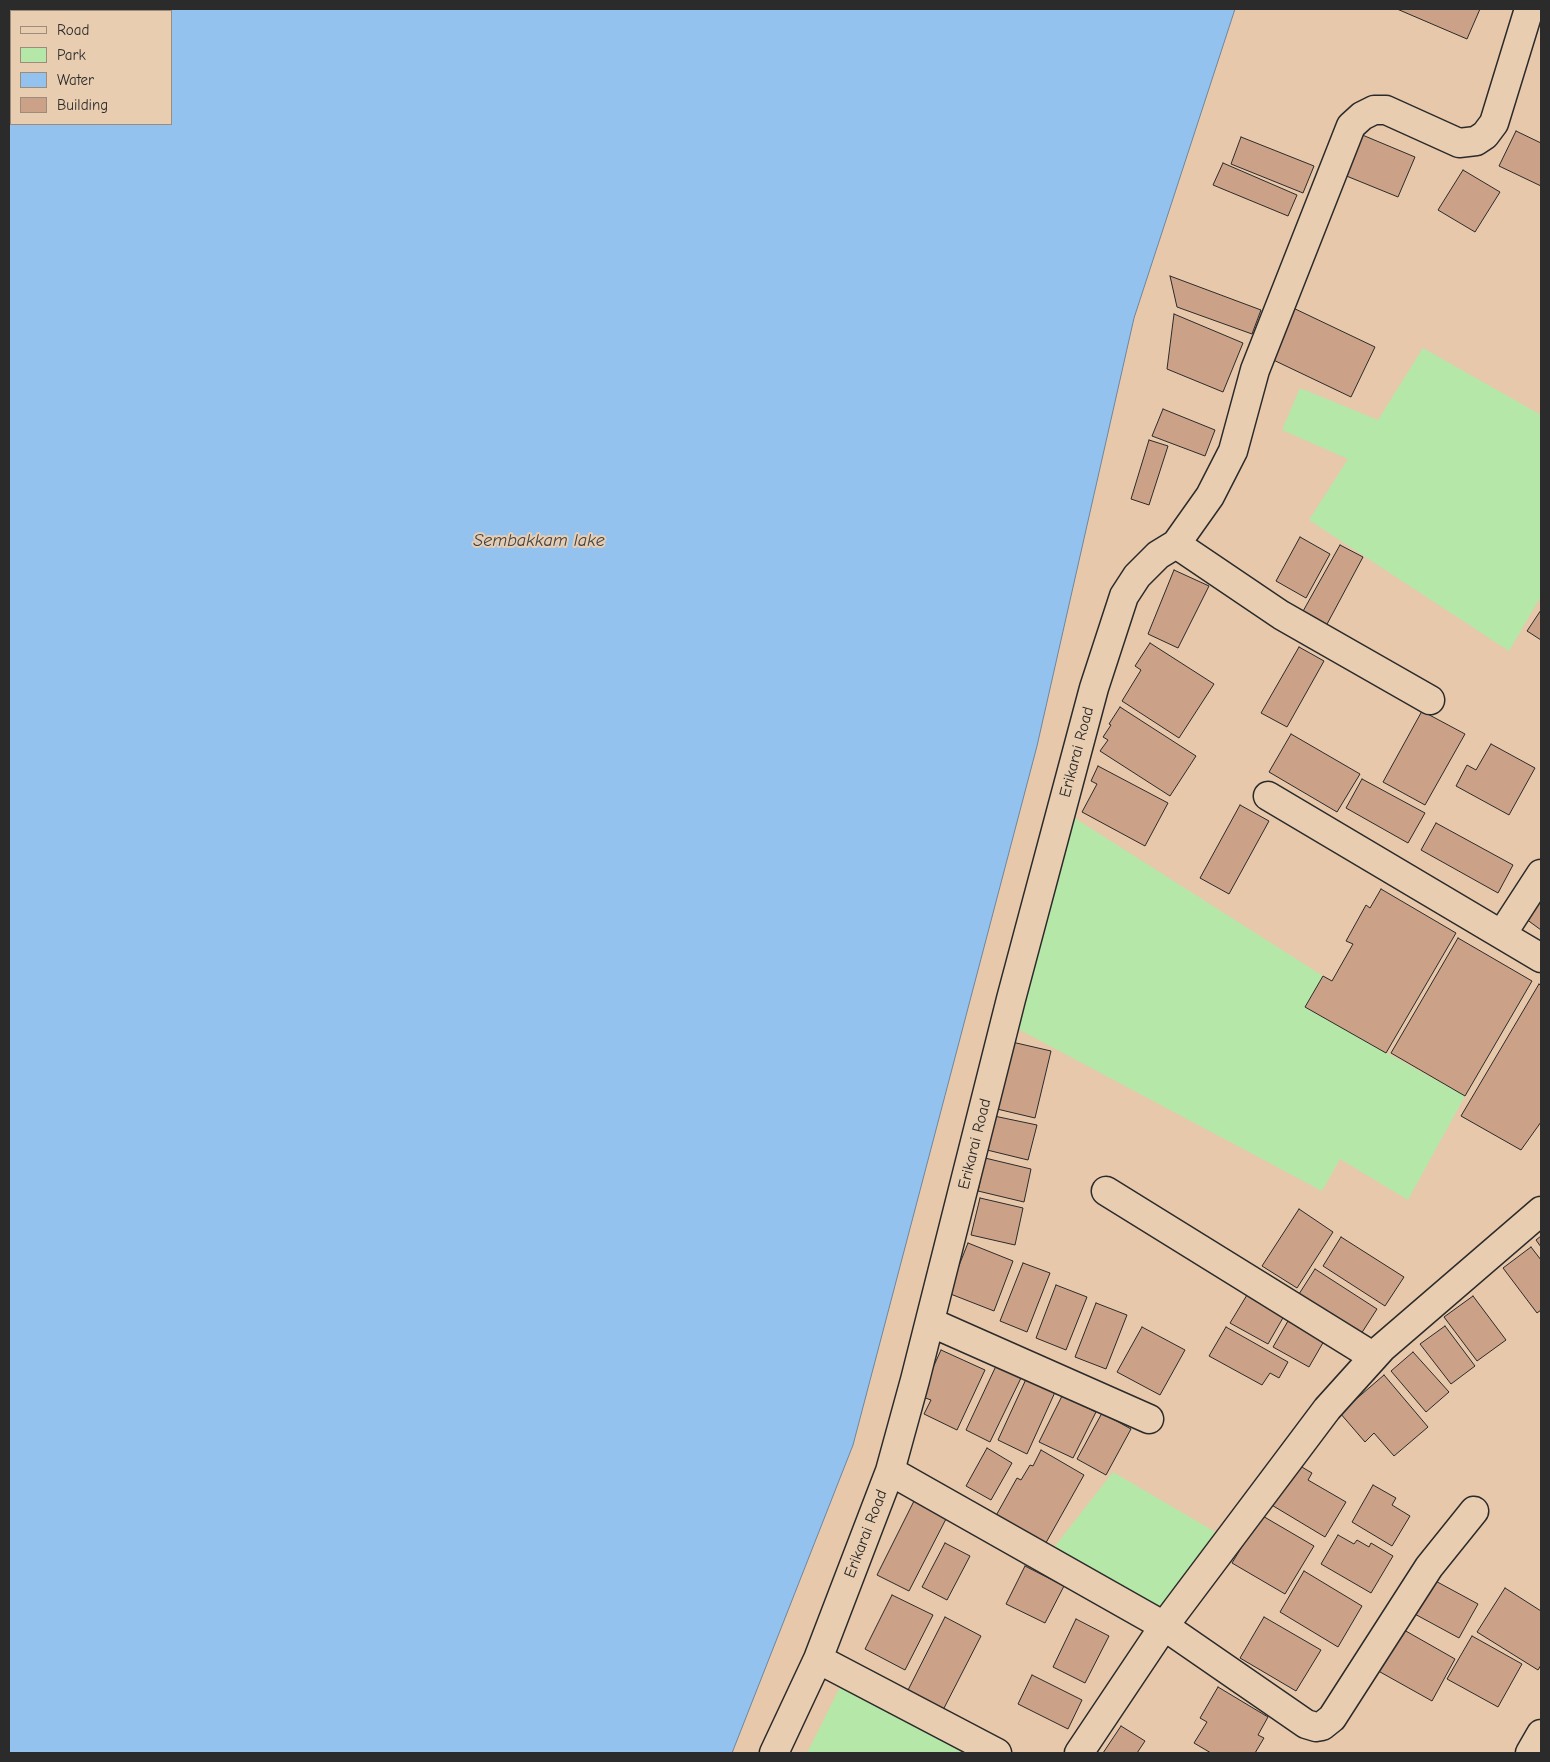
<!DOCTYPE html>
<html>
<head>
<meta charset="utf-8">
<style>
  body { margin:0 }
  #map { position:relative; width:1550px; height:1762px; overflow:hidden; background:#e8c8ab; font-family:"Comic Neue",sans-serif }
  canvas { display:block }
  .frame { position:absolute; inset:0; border:10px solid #2b2b2b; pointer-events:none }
  .legend { position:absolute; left:10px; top:10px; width:162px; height:115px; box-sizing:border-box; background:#e9cdb0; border:1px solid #9d8c7b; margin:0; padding:6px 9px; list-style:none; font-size:15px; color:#2b2b2b }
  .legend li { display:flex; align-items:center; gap:10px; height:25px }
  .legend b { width:25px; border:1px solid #9d8c7b }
</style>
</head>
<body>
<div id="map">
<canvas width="1550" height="1762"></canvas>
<div class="frame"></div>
<ul class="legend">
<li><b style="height:6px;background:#e9cdb0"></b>Road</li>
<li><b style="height:14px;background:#b4e7a8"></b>Park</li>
<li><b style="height:14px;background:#94c2ef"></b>Water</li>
<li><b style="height:14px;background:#cba187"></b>Building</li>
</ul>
</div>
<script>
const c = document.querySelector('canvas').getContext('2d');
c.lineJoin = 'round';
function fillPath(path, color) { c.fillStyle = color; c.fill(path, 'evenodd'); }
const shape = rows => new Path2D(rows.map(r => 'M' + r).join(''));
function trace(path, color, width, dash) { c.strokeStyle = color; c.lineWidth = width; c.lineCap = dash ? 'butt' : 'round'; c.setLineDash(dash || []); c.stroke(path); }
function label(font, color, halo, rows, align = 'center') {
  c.font = font + ' "Comic Neue",sans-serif'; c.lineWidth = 4; c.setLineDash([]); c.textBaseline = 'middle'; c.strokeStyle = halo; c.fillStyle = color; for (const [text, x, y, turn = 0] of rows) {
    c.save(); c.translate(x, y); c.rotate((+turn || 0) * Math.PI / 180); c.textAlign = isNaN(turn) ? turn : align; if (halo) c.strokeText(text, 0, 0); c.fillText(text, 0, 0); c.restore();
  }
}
fillPath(shape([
  [1423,348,1541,415,1541,596,1509,651,1309,520,1348,459,1282,430,1300,388,1378,420],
  [1062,810,1323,976,1306,1008,1465,1096,1408,1200,1340,1159,1322,1191,1005,1022],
  [1113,1472,1222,1536,1170,1618,1045,1559],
  [841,1685,989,1753,807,1753]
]), '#b4e7a8');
const water = shape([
  [9,9,1235,9,1134,318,1037,746,853,1445,732,1753,9,1753,9,9],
  [11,11,171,11,171,124,11,124,11,11]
]);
fillPath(water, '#94c2ef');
trace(water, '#6a86a1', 1);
const building = shape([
  [1397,9,1480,9,1467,39,1397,9],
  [1516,131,1541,143,1541,186,1499,166,1516,131],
  [1360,134,1415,157,1398,197,1344,175,1360,134],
  [1241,137,1314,166,1303,193,1231,164,1241,137],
  [1223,163,1297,195,1288,216,1213,185,1223,163],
  [1463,170,1500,192,1475,232,1438,210,1463,170],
  [1170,276,1261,310,1252,334,1177,307,1170,276],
  [1289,306,1375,347,1351,397,1265,356,1289,306],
  [1174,314,1243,343,1223,392,1167,369,1174,314],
  [1163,409,1215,430,1205,456,1152,436,1163,409],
  [1149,440,1168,446,1149,505,1131,499,1149,440],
  [1300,537,1330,554,1306,598,1276,581,1300,537],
  [1340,545,1363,557,1326,626,1302,613,1340,545],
  [1174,570,1209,586,1178,648,1148,634,1174,570],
  [1541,610,1541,640,1527,631,1541,610],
  [1150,643,1214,684,1179,738,1122,701,1141,670,1135,666,1150,643],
  [1299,647,1324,661,1287,727,1261,713,1299,647],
  [1120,707,1196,756,1170,796,1100,751,1108,740,1103,737,1111,725,1109,724,1120,707],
  [1422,711,1465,734,1425,805,1383,782,1422,711],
  [1291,734,1360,774,1337,812,1269,772,1291,734],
  [1491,744,1535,768,1509,815,1456,786,1467,765,1476,770,1491,744],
  [1098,766,1168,803,1145,846,1082,812,1097,784,1091,781,1098,766],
  [1362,779,1425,813,1408,843,1346,808,1362,779],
  [1240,805,1269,821,1229,894,1200,878,1240,805],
  [1436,823,1513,865,1498,893,1421,850,1436,823],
  [1541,884,1541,930,1522,916,1541,884],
  [1381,889,1456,933,1386,1053,1305,1007,1323,976,1332,981,1353,944,1346,941,1366,905,1370,908,1381,889],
  [1458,938,1532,981,1465,1096,1391,1053,1458,938],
  [1539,984,1541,986,1541,1122,1521,1150,1461,1116,1539,984],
  [1012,1042,1051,1051,1035,1118,997,1109,1012,1042],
  [994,1116,1037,1125,1028,1160,987,1150,994,1116],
  [985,1158,1031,1169,1024,1202,978,1191,985,1158],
  [980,1198,1023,1208,1015,1245,971,1235,980,1198],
  [1299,1209,1333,1232,1297,1288,1262,1266,1299,1209],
  [1541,1236,1541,1247,1536,1240,1541,1236],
  [1341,1237,1404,1277,1385,1306,1323,1266,1341,1237],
  [968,1243,1013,1261,994,1311,948,1293,968,1243],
  [1531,1247,1541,1260,1541,1310,1537,1313,1503,1268,1531,1247],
  [1023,1263,1050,1273,1027,1332,1000,1321,1023,1263],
  [1315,1269,1377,1309,1361,1334,1299,1294,1315,1269],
  [1056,1285,1087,1297,1066,1350,1036,1338,1056,1285],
  [1247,1295,1284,1316,1268,1344,1230,1323,1247,1295],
  [1473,1296,1506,1340,1477,1361,1444,1317,1473,1296],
  [1096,1303,1127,1315,1106,1369,1075,1357,1096,1303],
  [1288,1321,1324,1341,1309,1367,1273,1347,1288,1321],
  [1445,1326,1475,1366,1451,1384,1420,1344,1445,1326],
  [1142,1327,1185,1350,1160,1395,1117,1372,1142,1327],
  [1226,1327,1288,1362,1279,1378,1270,1373,1262,1385,1209,1356,1226,1327],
  [941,1350,985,1370,957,1430,924,1414,931,1400,920,1396,941,1350],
  [1413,1352,1449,1392,1426,1412,1391,1371,1413,1352],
  [996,1366,1021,1378,990,1442,966,1430,996,1366],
  [1384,1375,1428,1427,1394,1456,1374,1433,1365,1442,1340,1413,1384,1375],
  [1027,1377,1056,1390,1027,1454,998,1440,1027,1377],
  [1062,1396,1096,1412,1073,1458,1039,1442,1062,1396],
  [1102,1413,1131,1429,1106,1475,1077,1459,1102,1413],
  [987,1448,1012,1463,991,1500,966,1486,987,1448],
  [1041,1450,1084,1475,1043,1548,993,1521,1017,1478,1021,1480,1030,1465,1033,1466,1041,1450],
  [1295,1463,1312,1473,1308,1480,1346,1502,1325,1537,1270,1504,1295,1463],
  [1373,1485,1396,1498,1392,1505,1410,1516,1392,1546,1352,1522,1373,1485],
  [914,1501,947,1517,909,1591,877,1575,914,1501],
  [1261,1515,1314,1546,1285,1594,1232,1563,1261,1515],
  [1338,1535,1354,1544,1357,1540,1369,1547,1371,1543,1393,1556,1371,1593,1321,1564,1338,1535],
  [945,1543,970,1556,947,1600,922,1587,945,1543],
  [1025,1566,1064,1586,1045,1623,1006,1604,1025,1566],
  [1304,1571,1362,1606,1338,1647,1280,1612,1304,1571],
  [1430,1578,1478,1604,1459,1638,1411,1612,1430,1578],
  [1505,1588,1541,1611,1541,1665,1538,1670,1477,1632,1505,1588],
  [892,1595,933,1615,905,1670,865,1649,892,1595],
  [945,1617,981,1636,942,1712,906,1694,945,1617],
  [1264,1617,1321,1650,1296,1691,1240,1658,1264,1617],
  [1076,1619,1109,1636,1085,1683,1053,1667,1076,1619],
  [1397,1626,1455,1659,1432,1701,1373,1668,1397,1626],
  [1472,1636,1522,1664,1498,1707,1447,1679,1472,1636],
  [1032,1675,1082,1700,1068,1729,1018,1704,1032,1675],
  [1218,1687,1268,1717,1258,1735,1264,1738,1255,1753,1211,1753,1194,1743,1207,1722,1200,1718,1218,1687],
  [1121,1726,1145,1741,1137,1753,1103,1753,1121,1726]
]);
fillPath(building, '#cba187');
trace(building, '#2b2b2b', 1);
const minor = shape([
  [1176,544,1281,615,1430,700],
  [1268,796,1541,958],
  [1502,934,1541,874],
  [1106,1191,1374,1357],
  [930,1322,1149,1419],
  [890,1471,1164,1626,1306,1724,1316,1727,1322,1726,1332,1718,1429,1567,1474,1511],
  [818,1659,997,1753],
  [774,1753,818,1659,890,1471,915,1380,1011,999,1094,688,1124,596,1137,576,1158,555,1176,544,1210,496,1233,451,1255,370,1351,126,1362,116,1374,110,1386,110,1459,143,1476,141,1485,135,1494,123,1529,9],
  [1079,1753,1164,1626,1327,1409,1382,1348,1541,1211],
  [1530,1753,1541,1734]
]);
trace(minor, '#2b2b2b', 31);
trace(minor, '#e9cdb0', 28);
label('16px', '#2b2b2b', '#e9cdb0', [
  ["Erikarai Road",1077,752,-75],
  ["Erikarai Road",975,1144,-76],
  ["Erikarai Road",866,1534,-69]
]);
label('italic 18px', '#3b4248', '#e9cdb0', [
  ["Sembakkam lake",539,541]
]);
</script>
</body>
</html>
